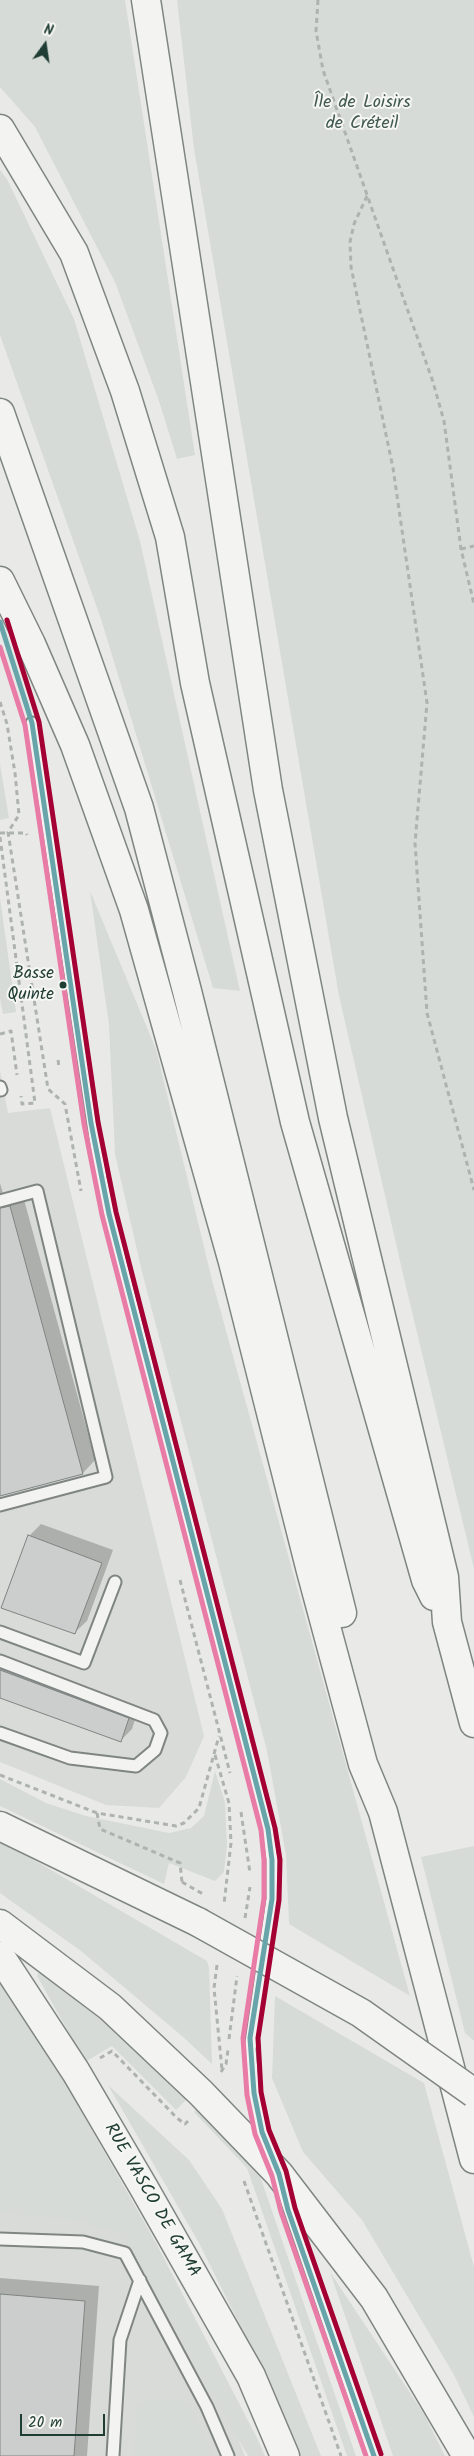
<!DOCTYPE html>
<html>
<head>
<meta charset="utf-8">
<style>
  body { margin:0 }
  #map { position:relative; width:474px; height:2456px; overflow:hidden; background:#e9eae8; font-family:Kalam,sans-serif }
  canvas { display:block }
  .north { position:absolute; left:20px; top:20px; width:50px; height:50px; -webkit-text-stroke:4px #f6f6f2; paint-order:stroke; rotate:14deg; font-size:14px; font-weight:700; line-height:20px; text-align:center; color:#1f3d34 }
  .north::after { content:''; display:block; margin:auto; width:18px; height:22px; background:#1f3d34; clip-path:polygon(50% 0,100% 100%,50% 72%,0 100%) }
  .scale { position:absolute; left:20px; top:2414px; width:85px; height:22px; box-sizing:border-box; border:2px solid #1f3d34; border-top:0; padding-left:6px; font-size:15px; line-height:18px; white-space:nowrap; color:#1f3d34; -webkit-text-stroke:4px #f6f6f2; paint-order:stroke }
</style>
</head>
<body>
<div id="map">
<canvas width="474" height="2456"></canvas>
<div class="north">N</div>
<div class="scale">20 m</div>
</div>
<script>
const c = document.querySelector('canvas').getContext('2d');
c.lineJoin = 'round';
function fillPath(path, color) { c.fillStyle = color; c.fill(path, 'evenodd'); }
const shape = rows => new Path2D(rows.map(r => 'M' + r).join(''));
function trace(path, color, width, dash) { c.strokeStyle = color; c.lineWidth = width; c.lineCap = dash ? 'butt' : 'round'; c.setLineDash(dash || []); c.stroke(path); }
function label(font, color, halo, rows, align = 'center') {
  c.font = font + ' Kalam,sans-serif'; c.lineWidth = 4; c.setLineDash([]); c.textBaseline = 'middle'; c.strokeStyle = halo; c.fillStyle = color; for (const [text, x, y, turn = 0] of rows) {
    c.save(); c.translate(x, y); c.rotate((+turn || 0) * Math.PI / 180); c.textAlign = isNaN(turn) ? turn : align; if (halo) c.strokeText(text, 0, 0); c.fillText(text, 0, 0); c.restore();
  }
}
fillPath(shape([
  [0,1071,8,1113,50,1108,204,1736,186,1777,159,1808,106,1805,0,1762],
  [0,1986,183,2298,245,2456,0,2456]
]), '#d8dbd8');
fillPath(shape([
  [0,0,125,0,195,455,177,459,159,401,115,282,35,127,0,87],
  [177,0,474,0,474,1569,406,1287,339,996,194,149],
  [0,170,7,179,74,319,140,541,240,991,213,988,101,619,0,335],
  [0,764,9,818,0,820],
  [90,891,156,1049,212,1280,410,1996,289,1924,286,1855,267,1751,142,1272,115,1154,109,1025],
  [0,898,16,1012,3,1014,0,999],
  [215,1771,225,1802,227,1845,224,1872,215,1881,169,1863,164,1884,0,1806,0,1779,46,1803,86,1816,169,1833,191,1828,204,1816],
  [0,1843,27,1856,207,1961,209,1968,212,2064,182,2036,81,1951,0,1893],
  [474,1846,474,2041,465,2033,421,1857],
  [39,1971,66,1989,131,2039,190,2096,176,2110,112,2046,85,2062,37,1976],
  [0,1981,49,2055,155,2241,257,2438,265,2456,248,2456,120,2232,88,2224,84,2220,0,2213],
  [275,1996,424,2083,474,2267,474,2417,454,2375,362,2220,303,2152,272,2078],
  [108,2085,189,2160,222,2209,321,2456,296,2456,279,2404,199,2243],
  [199,2106,259,2173,356,2456,347,2456,247,2168,194,2112],
  [330,2272,424,2414,445,2456,393,2456],
  [144,2400,178,2400,189,2403,215,2456,137,2456,134,2451,137,2405]
]), '#d6dbd7');
fillPath(shape([
  [0,1183,5,1201,23,1196,95,1460,83,1473,0,1495],
  [41,1524,113,1550,87,1621,74,1633,29,1536],
  [0,1656,139,1707,132,1729,121,1740,0,1697],
  [0,2278,99,2286,87,2456,0,2456]
]), '#0003');
const building = shape([
  [10,1206,83,1474,0,1496,0,1208,10,1206],
  [28,1535,102,1563,75,1634,1,1608,28,1535],
  [0,1670,129,1718,121,1742,0,1698,0,1670],
  [0,2294,85,2301,74,2456,0,2456,0,2294]
]);
fillPath(building, '#cbcecc');
trace(building, '#7f8583', 1);
const lane = shape([
  [32,723,101,1178,121,1263,268,1829,272,1860,272,1899,250,2049,254,2093,262,2132,271,2153],
  [0,1087,1,1090],
  [0,1201,37,1191,106,1477,0,1505],
  [0,1632,84,1663,115,1582],
  [0,1661,154,1720,161,1733,155,1750,136,1766,70,1758,0,1733],
  [284,2194,374,2456],
  [0,2239,83,2242,125,2253,207,2407,228,2456],
  [113,2456,120,2340,140,2280]
]);
const secondary = shape([
  [0,1956,76,2072,144,2188,251,2376,285,2456]
]);
const highway = shape([
  [146,0,268,790,333,1118,444,1577,447,1622,474,1723],
  [0,129,74,253,125,391,170,537,195,683,295,1122,426,1580,434,1596],
  [0,413,139,808,187,991,342,1613],
  [0,581,31,644,75,745,134,910,233,1262,311,1571,363,1764,383,1812,474,2159],
  [0,1826,198,1922],
  [0,1924,110,2007,201,2093,279,2174,374,2298,467,2456]
]);
trace(lane, '#7f8583', 15);
trace(secondary, '#7f8583', 31);
trace(highway, '#7f8583', 31);
trace(shape([
  [318,0,316,31,323,70,433,382,444,421,461,549,474,604],
  [367,196,354,224,350,242,351,267,393,468,427,703,415,843,427,1013,474,1190],
  [461,549,474,546],
  [0,702,7,724,15,773,19,815,8,832,48,1089,65,1104,81,1191],
  [0,833,26,833,27,835],
  [0,837,35,1103,22,1104,21,1096],
  [0,1034,11,1031,17,1075],
  [58,1060,59,1067],
  [180,1580,230,1773],
  [215,1755,229,1803,231,1843,224,1904],
  [0,1775,97,1813,176,1826,184,1823,199,1808,219,1736],
  [241,1812,250,1873],
  [97,1813,100,1829,180,1863,182,1882],
  [245,1918,250,1887],
  [217,1965,214,1988,222,2070],
  [229,2039,237,1976],
  [100,2058,112,2051,177,2118,185,2124,188,2121],
  [221,2072,226,2064,228,2050],
  [244,2181,341,2456]
]), '#aeb2b0', 3, [5, 4]);
trace(lane, '#f3f3f1', 11);
trace(secondary, '#f3f3f1', 28);
trace(highway, '#f3f3f1', 28);
const highwayBridge = shape([
  [198,1922,361,2013,474,2093]
]);
trace(highwayBridge, '#7f8583', 31, []);
trace(shape([
  [182,1882,203,1894]
]), '#aeb2b0', 3, [5, 4]);
trace(highwayBridge, '#f3f3f1', 28);
trace(shape([
  [0,622,32,723,91,1123,109,1214,268,1829,272,1860,272,1899,250,2038,254,2093,262,2132,279,2174,288,2210,374,2456]
]), '#68a5ab', 5);
trace(shape([
  [0,647,25,725,84,1124,102,1215,261,1830,264,1860,264,1898,243,2038,247,2095,255,2134,272,2176,281,2212,366,2456]
]), '#e97ba7', 5);
trace(shape([
  [7,620,39,722,98,1122,116,1212,275,1828,280,1860,279,1900,258,2038,261,2092,269,2130,286,2171,295,2208,381,2454]
]), '#a50034', 5);
for (const [x, y, r, color] of [
  [63,985,4.5,"#1f3d34"]
]) { const dot = new Path2D(); dot.arc(x, y, r, 0, 2 * Math.PI); c.fillStyle = color; c.fill(dot); trace(dot, '#f6f6f2', 2); }
label('17px', '#1f3d34', '#f6f6f2', [
  ["Basse",54,975],
  ["Quinte",54,996]
], 'right');
label('18px', '#415a52', '#f6f6f2', [
  ["Île de Loisirs",362,104],
  ["de Créteil",362,125]
]);
label('18px', '#1f3d34', '#f6f6f2', [
  ["RUE VASCO DE GAMA",151,2201,60]
]);
</script>
</body>
</html>
